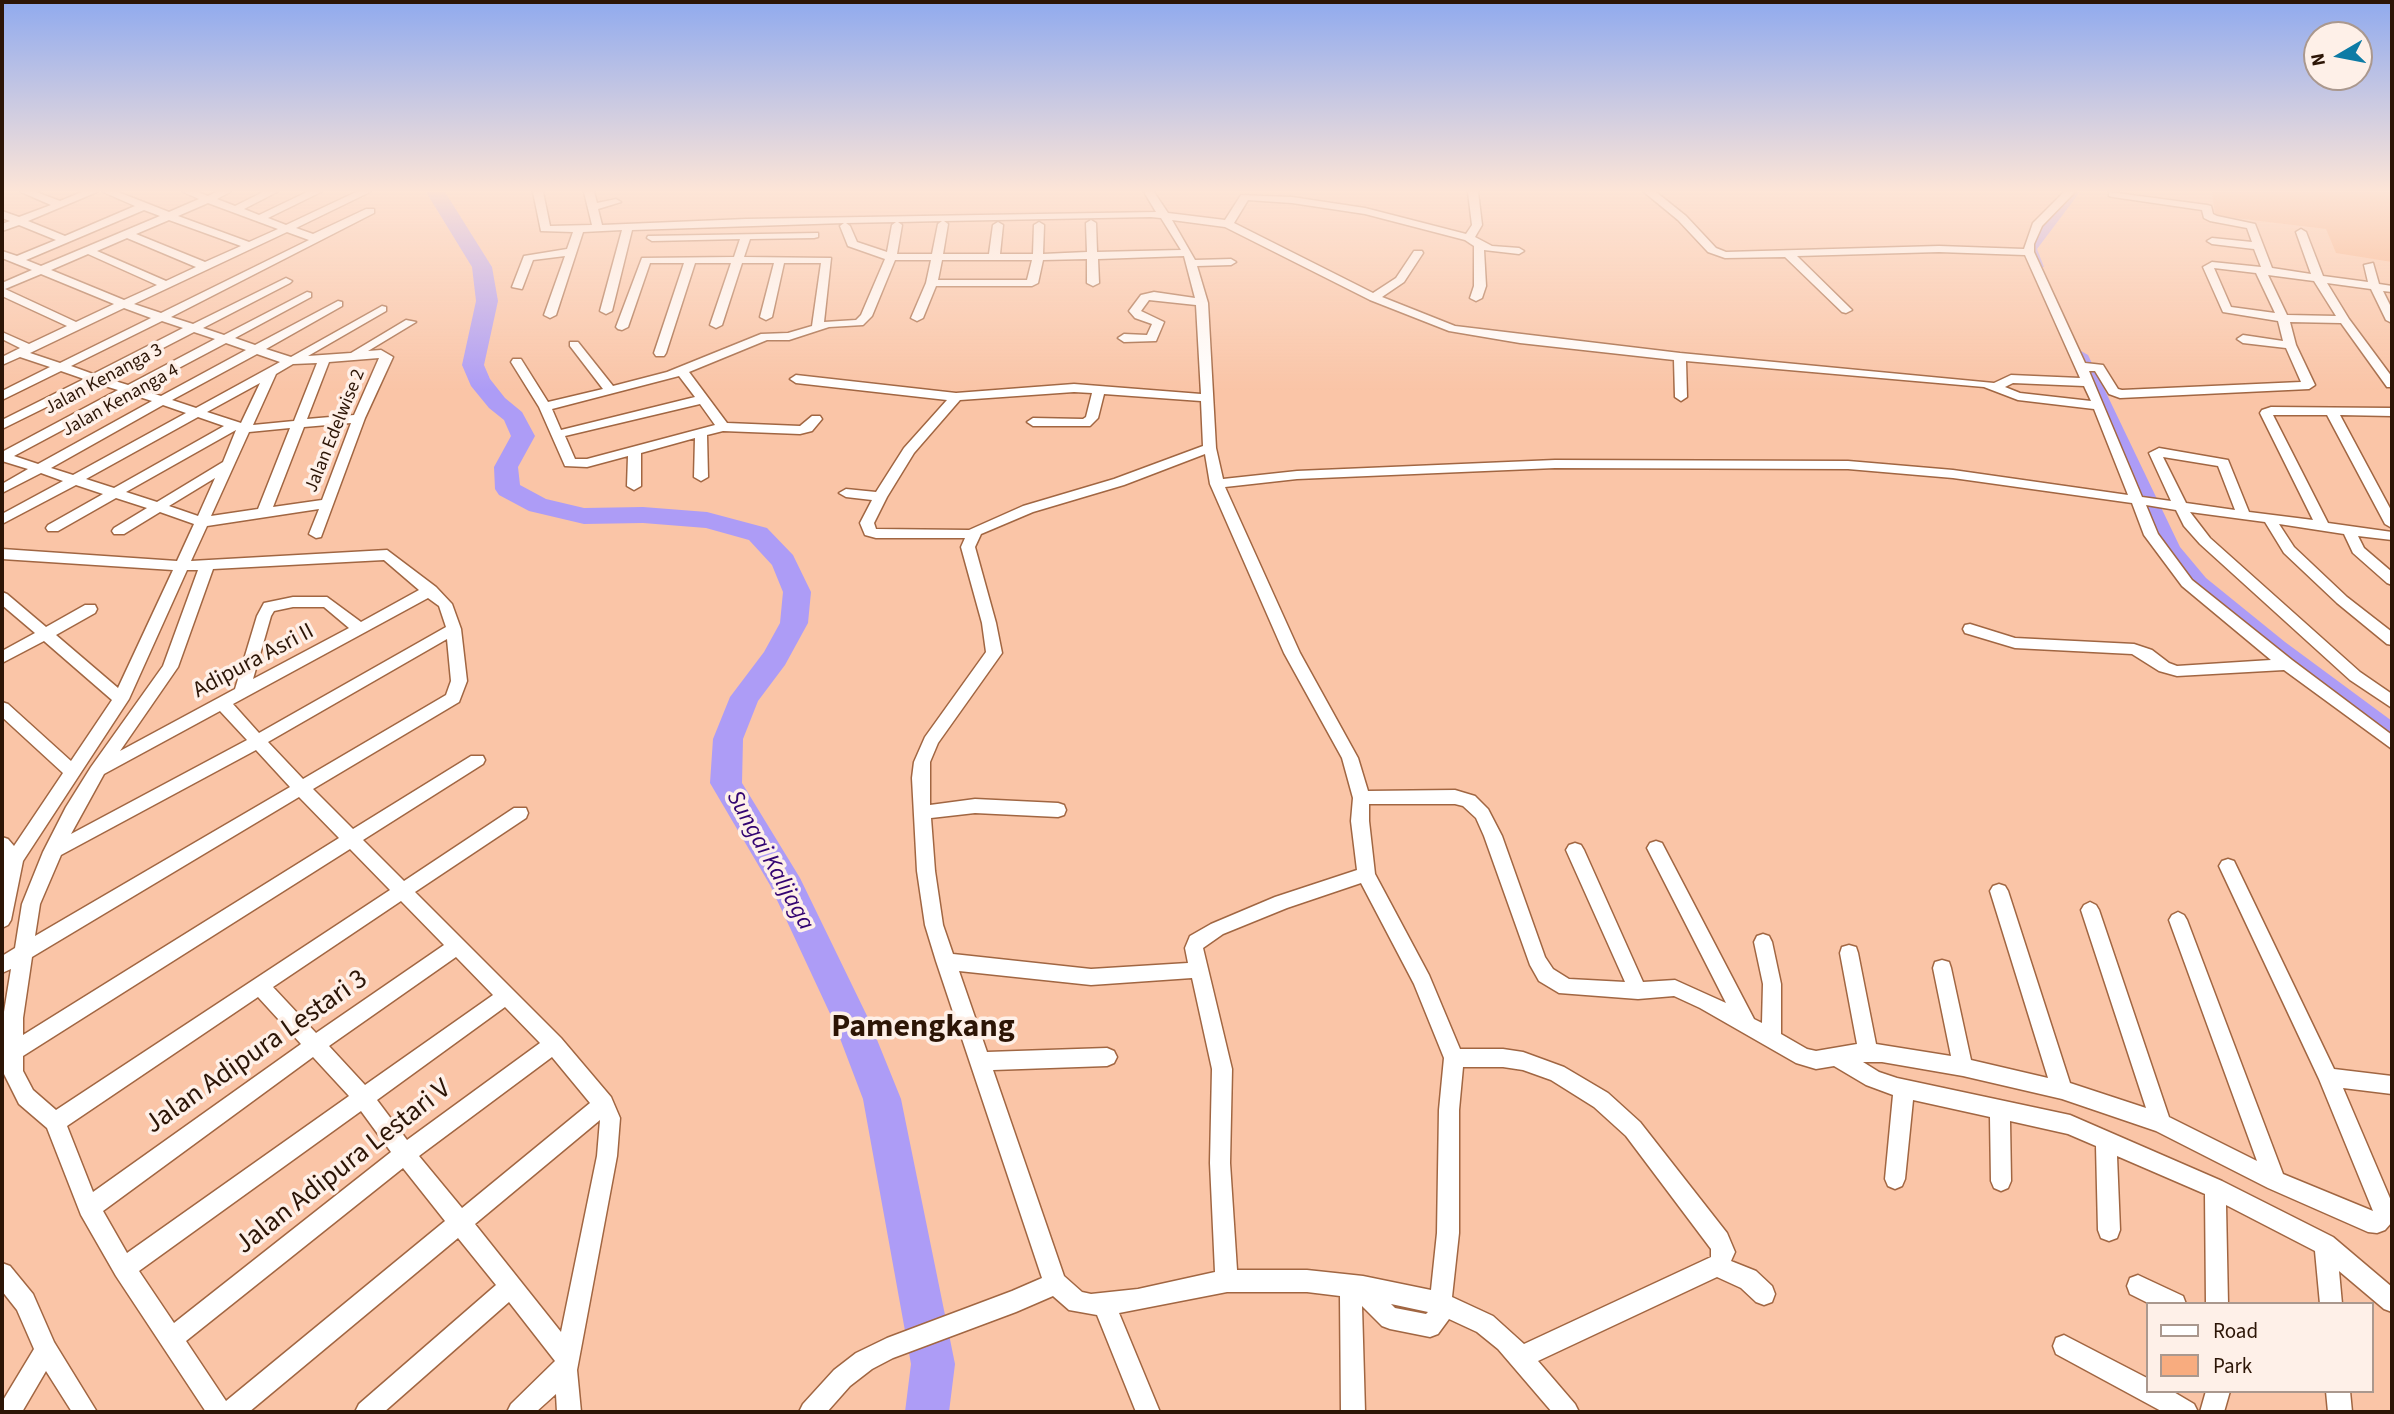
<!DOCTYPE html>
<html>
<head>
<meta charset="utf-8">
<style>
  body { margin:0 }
  #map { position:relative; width:2394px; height:1414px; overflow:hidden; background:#fac5a7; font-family:"Source Sans 3",sans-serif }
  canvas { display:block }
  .frame { position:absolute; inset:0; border:4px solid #2c1506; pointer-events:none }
  .legend { position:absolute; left:2146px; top:1302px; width:228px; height:91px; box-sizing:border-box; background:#fef0e8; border:2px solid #aa988e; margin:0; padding:9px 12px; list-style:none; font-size:21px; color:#2c1506 }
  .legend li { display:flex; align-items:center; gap:14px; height:35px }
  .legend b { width:35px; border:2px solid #aa988e }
  .north { position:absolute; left:2303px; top:21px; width:70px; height:70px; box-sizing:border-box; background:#fef0e8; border:2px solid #aa988e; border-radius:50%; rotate:260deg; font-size:19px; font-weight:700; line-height:28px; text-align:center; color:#2c1506 }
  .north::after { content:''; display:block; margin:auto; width:24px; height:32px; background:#0d7ba5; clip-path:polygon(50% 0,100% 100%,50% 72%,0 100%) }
</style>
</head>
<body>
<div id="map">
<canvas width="2394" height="1414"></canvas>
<div class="frame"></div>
<ul class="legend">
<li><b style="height:9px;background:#fff"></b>Road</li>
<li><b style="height:19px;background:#f8ac7f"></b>Park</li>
</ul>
<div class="north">N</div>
</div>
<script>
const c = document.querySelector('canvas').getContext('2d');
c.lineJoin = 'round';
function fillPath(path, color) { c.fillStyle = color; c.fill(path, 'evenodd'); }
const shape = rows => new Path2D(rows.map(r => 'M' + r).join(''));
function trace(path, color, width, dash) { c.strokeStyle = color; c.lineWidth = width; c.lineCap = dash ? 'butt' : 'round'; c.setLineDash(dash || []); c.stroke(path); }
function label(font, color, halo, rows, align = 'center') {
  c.font = font + ' "Source Sans 3",sans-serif'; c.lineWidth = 7; c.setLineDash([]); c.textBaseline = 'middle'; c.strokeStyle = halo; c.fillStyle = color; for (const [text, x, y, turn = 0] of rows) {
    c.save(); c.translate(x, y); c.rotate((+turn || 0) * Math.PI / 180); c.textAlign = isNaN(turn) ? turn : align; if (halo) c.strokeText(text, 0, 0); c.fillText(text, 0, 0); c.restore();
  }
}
fillPath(shape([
  [2212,192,2392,192,2392,262,2336,253,2326,229,2218,216,2215,214]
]), '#f8ac7f');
fillPath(shape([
  [2069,192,2080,192,2037,249,2044,267,2034,270,2025,249,2069,192],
  [2081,351,2088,355,2180,547,2206,578,2285,642,2392,721,2392,737,2386,735,2273,650,2194,586,2167,553,2074,355,2081,351]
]), '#ad9cf6');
fillPath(shape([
  [426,192,445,192,492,267,498,301,484,365,490,379,505,398,522,412,535,436,518,467,520,485,546,499,584,508,643,507,707,512,767,528,793,555,811,592,808,623,785,665,758,701,743,739,742,783,800,878,869,1020,901,1099,955,1364,949,1412,905,1412,911,1364,863,1099,833,1020,770,885,710,783,713,739,730,697,764,652,780,623,783,592,772,565,749,540,706,528,643,523,584,524,529,511,499,495,495,489,494,467,511,436,504,420,489,408,471,386,462,365,476,301,472,267,426,192]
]), '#ad9cf6');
const street = shape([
  [21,192,36,192,60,201,82,192,97,192,28,221,65,236,135,206,103,192,118,192,169,212,199,199,183,192,198,192,208,196,216,192,230,192,217,199,235,206,263,192,277,192,244,209,259,215,307,192,321,192,268,218,286,225,356,192,370,192,296,228,313,234,366,209,374,209,374,213,171,317,193,324,286,278,292,281,290,283,203,328,224,335,307,292,311,293,311,297,235,338,255,345,338,301,342,302,342,306,266,349,291,357,382,306,386,307,386,311,308,356,351,353,406,320,416,322,368,351,381,350,393,357,365,418,321,537,316,538,309,534,319,509,207,526,191,561,387,550,436,587,452,604,461,629,467,681,459,702,313,789,353,829,471,756,483,756,485,760,483,764,363,840,404,881,514,808,526,808,528,813,526,818,415,892,561,1038,611,1097,620,1118,617,1156,577,1370,581,1412,557,1412,556,1394,536,1412,507,1412,511,1404,555,1361,509,1302,384,1412,355,1412,359,1404,496,1285,458,1238,249,1412,206,1412,116,1276,81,1215,47,1128,19,1104,3,1072,3,1018,11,969,2,973,2,956,15,948,22,904,43,852,66,807,91,767,163,666,198,570,187,570,129,699,23,861,11,920,8,925,2,928,2,837,8,839,14,846,63,773,2,717,2,702,8,704,71,761,112,700,44,641,2,663,2,651,35,633,2,605,2,592,7,594,46,627,85,605,95,605,97,609,95,613,56,635,118,688,173,570,2,559,2,549,177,561,194,524,160,512,124,534,114,534,112,531,114,528,147,508,116,498,58,531,48,531,46,528,48,525,103,494,76,485,2,524,2,514,63,481,41,473,2,493,2,484,28,469,2,461,2,452,118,390,95,383,2,429,2,420,84,379,61,371,2,400,2,391,50,367,20,357,2,365,2,357,20,348,2,339,2,332,29,344,67,326,2,296,2,283,32,270,2,258,2,251,17,256,56,240,19,225,2,231,2,224,10,221,2,218,2,211,19,217,51,205,21,192],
  [208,203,278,229,249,242,178,216,208,203],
  [144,210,160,216,41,266,26,260,144,210],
  [169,220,241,246,205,262,136,234,169,220],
  [287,232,309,240,161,313,134,304,287,232],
  [127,238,196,267,166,281,97,251,127,238],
  [88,254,157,285,124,300,51,270,88,254],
  [41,274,114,304,76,322,5,289,41,274],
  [124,308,151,318,60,363,30,353,124,308],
  [162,321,183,328,93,374,71,366,162,321],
  [194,332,215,339,128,385,105,378,194,332],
  [226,343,246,350,161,396,139,389,226,343],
  [257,354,280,362,196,408,172,400,257,354],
  [379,358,354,415,307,419,329,362,379,358],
  [317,363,294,421,253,425,276,374,293,364,317,363],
  [260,383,241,423,207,412,260,383],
  [130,394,152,401,38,464,14,456,130,394],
  [163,405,186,413,73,475,51,468,163,405],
  [198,417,224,426,114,488,86,479,198,417],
  [351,423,322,500,273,507,304,427,351,423],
  [290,428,258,509,211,516,249,432,290,428],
  [236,430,223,462,157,502,126,492,236,430],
  [215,478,198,516,169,506,215,478],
  [384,560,419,590,361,622,327,597,293,597,264,603,257,616,235,689,120,751,178,667,213,569,384,560],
  [428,598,439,606,446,627,259,733,233,704,428,598],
  [293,607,324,607,349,628,253,679,271,616,274,611,293,607],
  [447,639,451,681,446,695,303,779,268,742,447,639],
  [220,711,247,740,71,834,104,774,220,711],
  [256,750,290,787,35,936,40,904,61,855,256,750],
  [299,797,339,838,23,1035,23,1018,32,957,299,797],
  [350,849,390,890,56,1110,33,1090,23,1071,23,1056,350,849],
  [401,901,444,945,316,1033,273,987,401,901],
  [456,957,493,995,365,1085,329,1046,456,957],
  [258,997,301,1044,93,1192,67,1126,258,997],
  [505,1007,540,1043,407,1140,377,1100,505,1007],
  [313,1057,349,1096,127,1253,103,1211,313,1057],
  [552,1057,590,1103,462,1208,419,1156,552,1057],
  [361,1111,391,1152,174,1323,139,1271,361,1111],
  [600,1120,597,1156,561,1332,475,1224,600,1120],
  [403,1168,445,1221,226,1401,186,1341,403,1168],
  [533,192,543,192,550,226,592,225,584,192,594,192,597,203,616,199,621,202,598,209,602,225,746,219,1156,212,1144,192,1154,192,1168,213,1225,220,1241,195,1292,197,1365,208,1466,234,1472,225,1468,192,1478,192,1482,225,1475,237,1492,246,1519,248,1524,251,1519,254,1484,250,1486,286,1482,298,1476,301,1470,298,1474,286,1474,246,1465,240,1365,214,1292,203,1248,200,1234,223,1373,293,1396,278,1414,251,1422,251,1423,253,1404,282,1382,297,1455,326,1680,353,1994,383,2011,375,2080,378,2025,255,1939,252,1797,256,1850,308,1852,310,1846,313,1842,312,1785,257,1725,258,1708,252,1678,220,1644,192,1656,192,1686,216,1716,248,1726,252,1939,246,2024,249,2033,223,2064,192,2075,192,2042,226,2034,244,2034,252,2085,363,2103,365,2118,389,2122,390,2301,382,2286,348,2243,343,2237,339,2243,335,2283,341,2278,321,2223,312,2203,267,2212,262,2261,267,2254,249,2212,244,2207,241,2212,238,2252,242,2247,228,2210,221,2204,218,2202,210,2113,197,2109,196,2109,192,2207,205,2211,206,2213,214,2217,216,2255,224,2272,268,2311,274,2296,232,2301,229,2306,232,2323,276,2368,282,2364,265,2373,263,2379,284,2392,286,2392,292,2383,291,2392,309,2392,323,2386,320,2371,289,2327,283,2349,319,2392,377,2392,387,2387,387,2341,323,2290,322,2296,345,2315,385,2309,389,2120,398,2109,394,2095,371,2089,371,2142,497,2171,501,2149,453,2159,448,2228,460,2249,512,2313,520,2260,413,2262,410,2271,407,2392,408,2392,416,2340,415,2392,512,2392,528,2385,524,2327,415,2273,415,2328,523,2392,532,2392,540,2358,536,2364,548,2392,572,2392,585,2387,583,2353,553,2344,534,2279,524,2294,547,2347,597,2392,632,2392,645,2387,644,2337,603,2284,553,2265,522,2190,512,2210,538,2360,672,2392,694,2392,708,2350,680,2200,544,2184,526,2176,510,2146,505,2158,534,2192,580,2292,660,2392,735,2392,749,2284,670,2177,676,2159,671,2132,654,2015,648,1965,633,1963,629,1965,625,1970,624,2015,638,2134,644,2152,650,2169,663,2177,666,2271,660,2182,586,2144,535,2132,503,1953,478,1848,469,1555,468,1297,479,1225,487,1300,653,1358,758,1368,791,1455,790,1475,796,1488,809,1502,836,1545,957,1553,969,1569,979,1625,982,1566,850,1569,845,1575,843,1581,845,1584,850,1643,982,1675,980,1726,1003,1647,848,1650,843,1656,841,1662,843,1754,1019,1762,1023,1763,984,1754,942,1757,936,1763,934,1769,936,1772,942,1781,984,1781,1034,1807,1049,1816,1051,1857,1044,1840,953,1842,947,1849,945,1856,947,1858,953,1876,1044,1951,1056,1933,968,1935,962,1942,960,1949,962,1951,968,1971,1060,2048,1078,1990,891,1993,886,1999,884,2005,886,2008,891,2070,1083,2146,1108,2081,910,2084,905,2090,902,2096,905,2099,910,2169,1117,2257,1161,2169,920,2172,915,2178,912,2184,915,2187,920,2283,1174,2373,1211,2319,1079,2219,866,2222,861,2228,859,2234,861,2334,1069,2392,1076,2392,1094,2343,1088,2392,1203,2392,1222,2385,1230,2377,1233,2368,1232,2268,1188,2156,1131,2062,1099,1963,1076,1882,1062,1863,1062,1879,1072,1897,1078,2070,1115,2222,1181,2333,1237,2392,1287,2392,1312,2384,1309,2339,1271,2342,1304,2320,1304,2315,1251,2226,1205,2228,1304,2206,1304,2205,1194,2117,1156,2120,1230,2117,1238,2109,1241,2101,1238,2098,1230,2096,1146,2068,1134,2010,1121,2011,1181,2008,1188,2001,1191,1994,1188,1991,1181,1990,1117,1913,1100,1905,1179,1902,1186,1895,1189,1888,1186,1885,1179,1893,1095,1866,1085,1834,1066,1816,1069,1796,1063,1700,1008,1674,996,1638,999,1559,993,1539,981,1530,965,1484,836,1476,818,1463,806,1455,804,1369,804,1369,821,1375,874,1429,975,1460,1049,1503,1049,1523,1052,1564,1067,1608,1093,1640,1122,1727,1233,1735,1252,1731,1261,1756,1271,1772,1286,1775,1294,1772,1302,1764,1305,1756,1302,1741,1288,1717,1277,1538,1361,1575,1404,1579,1412,1552,1412,1498,1349,1477,1332,1449,1319,1438,1334,1430,1337,1390,1329,1382,1326,1362,1306,1365,1412,1341,1412,1340,1296,1307,1292,1227,1292,1119,1313,1160,1412,1136,1412,1097,1315,1069,1310,1053,1296,1016,1312,893,1358,872,1369,850,1386,827,1412,799,1412,803,1404,834,1370,856,1353,887,1338,1012,1291,1042,1278,936,961,925,925,917,871,912,778,914,762,925,737,986,652,982,623,961,547,965,538,876,538,865,535,860,523,872,500,846,497,839,493,846,489,876,492,904,448,947,400,796,383,790,379,796,375,956,393,1074,384,1201,394,1196,305,1149,300,1141,311,1164,322,1156,341,1124,342,1118,338,1124,334,1147,335,1152,324,1135,318,1129,311,1141,295,1154,292,1195,298,1184,256,1098,259,1099,283,1093,286,1087,283,1087,259,1043,260,1038,283,1032,286,936,286,923,318,917,321,911,318,926,283,931,260,895,260,872,316,863,325,829,327,789,340,767,340,689,372,727,423,800,426,812,416,820,416,822,419,812,431,800,434,723,431,707,435,708,477,701,481,694,477,695,438,641,453,641,486,634,490,627,486,628,456,587,467,565,466,539,407,511,362,513,359,521,359,548,402,603,389,570,346,570,342,578,342,613,386,667,372,761,334,788,333,812,326,821,263,784,263,772,317,766,320,760,317,774,263,742,263,722,325,716,328,710,325,731,263,695,263,666,353,664,356,656,356,654,353,684,263,650,263,628,327,622,330,618,329,616,327,642,258,734,257,740,239,652,241,647,238,648,236,818,233,818,237,814,238,750,239,744,257,831,258,824,322,856,320,861,315,885,259,848,246,840,226,844,223,632,230,612,311,606,314,600,311,622,230,583,232,556,315,550,318,544,315,565,256,533,260,522,289,512,287,524,256,567,249,573,232,541,231,533,192],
  [1151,217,1161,218,1181,250,1097,252,1096,223,1091,220,1086,223,1087,252,1043,254,1044,225,1039,222,1034,225,1033,254,1000,254,1003,225,998,222,993,225,989,254,943,254,948,224,944,221,1151,217],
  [1172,220,1225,227,1370,300,1449,331,1520,343,1674,360,1675,397,1681,401,1687,397,1686,361,1984,387,2018,400,2094,409,2128,495,1953,470,1848,461,1555,460,1297,471,1223,479,1216,448,1208,303,1197,266,1231,265,1236,262,1231,259,1195,260,1172,220],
  [942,221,938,224,932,254,897,254,902,225,898,222,942,221],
  [896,222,892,225,887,252,857,242,850,226,846,223,896,222],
  [942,260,1032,260,1027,280,938,280,942,260],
  [2214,268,2256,273,2275,313,2231,307,2214,268],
  [2268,275,2314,281,2336,316,2287,315,2268,275],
  [679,376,695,397,561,430,552,409,679,376],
  [2013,383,2084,386,2091,401,2020,393,2005,387,2013,383],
  [1074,392,1092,393,1086,417,1083,419,1033,418,1027,422,1033,426,1090,426,1098,418,1104,394,1201,401,1203,446,1114,479,1023,506,969,530,876,529,874,523,887,497,914,453,960,400,1074,392],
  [700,404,715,425,587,459,575,459,565,436,700,404],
  [1205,454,1210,484,1284,653,1342,758,1353,798,1351,821,1357,870,1275,897,1211,924,1190,936,1185,948,1188,963,1091,969,953,954,943,925,935,871,931,818,975,813,1058,817,1064,815,1066,810,1064,805,1058,803,975,799,930,805,930,762,938,743,1002,653,996,623,975,547,981,534,1033,512,1124,485,1205,454],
  [2163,457,2218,466,2235,510,2186,503,2163,457],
  [1361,883,1414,984,1444,1058,1439,1110,1437,1233,1431,1290,1363,1276,1307,1270,1237,1270,1230,1163,1232,1069,1203,948,1223,934,1287,908,1361,883],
  [959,971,1091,985,1192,978,1212,1069,1210,1163,1215,1272,1138,1289,1091,1294,1082,1292,1064,1276,993,1070,1107,1066,1114,1063,1117,1057,1114,1051,1107,1048,987,1052,959,971],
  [1463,1067,1503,1067,1523,1070,1551,1080,1594,1107,1626,1136,1711,1249,1711,1257,1524,1344,1493,1316,1452,1297,1459,1233,1459,1110,1463,1067],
  [1391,1304,1428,1312,1426,1314,1395,1308,1391,1304],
  [2,1263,10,1266,33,1294,54,1342,97,1412,72,1412,46,1371,22,1412,2,1412,2,1402,34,1349,17,1310,2,1291,2,1263],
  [2138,1275,2183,1296,2186,1304,2150,1304,2130,1294,2127,1286,2130,1278,2138,1275],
  [2064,1335,2147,1378,2147,1391,2172,1391,2194,1404,2198,1412,2163,1412,2056,1354,2053,1346,2056,1338,2064,1335],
  [2206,1391,2230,1391,2224,1412,2200,1412,2206,1391],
  [2326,1391,2350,1391,2352,1412,2328,1412,2326,1391]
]);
trace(street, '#a16642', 3);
fillPath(street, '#fff');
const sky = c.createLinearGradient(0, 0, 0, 390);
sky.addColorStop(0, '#90aaee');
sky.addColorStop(0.49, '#fde5d7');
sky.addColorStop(1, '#fde5d700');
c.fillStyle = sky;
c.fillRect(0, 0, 2394, 390);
label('19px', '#2c1506', '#fef0e8', [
  ["Jalan Kenanga 3",104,380,-28],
  ["Jalan Kenanga 4",121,401,-29],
  ["Jalan Edelwise 2",336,431,-68]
]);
label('23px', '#2c1506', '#fef0e8', [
  ["Adipura Asri II",254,662,-28]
]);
label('italic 24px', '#330472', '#fef0e8', [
  ["Sungai Kalijaga",769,861,61]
]);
label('28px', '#2c1506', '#fef0e8', [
  ["Jalan Adipura Lestari 3",257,1053,-35],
  ["Jalan Adipura Lestari V",344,1168,-38]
]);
label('bold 32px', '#2c1506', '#fef0e8', [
  ["Pamengkang",923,1029]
]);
</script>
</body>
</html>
